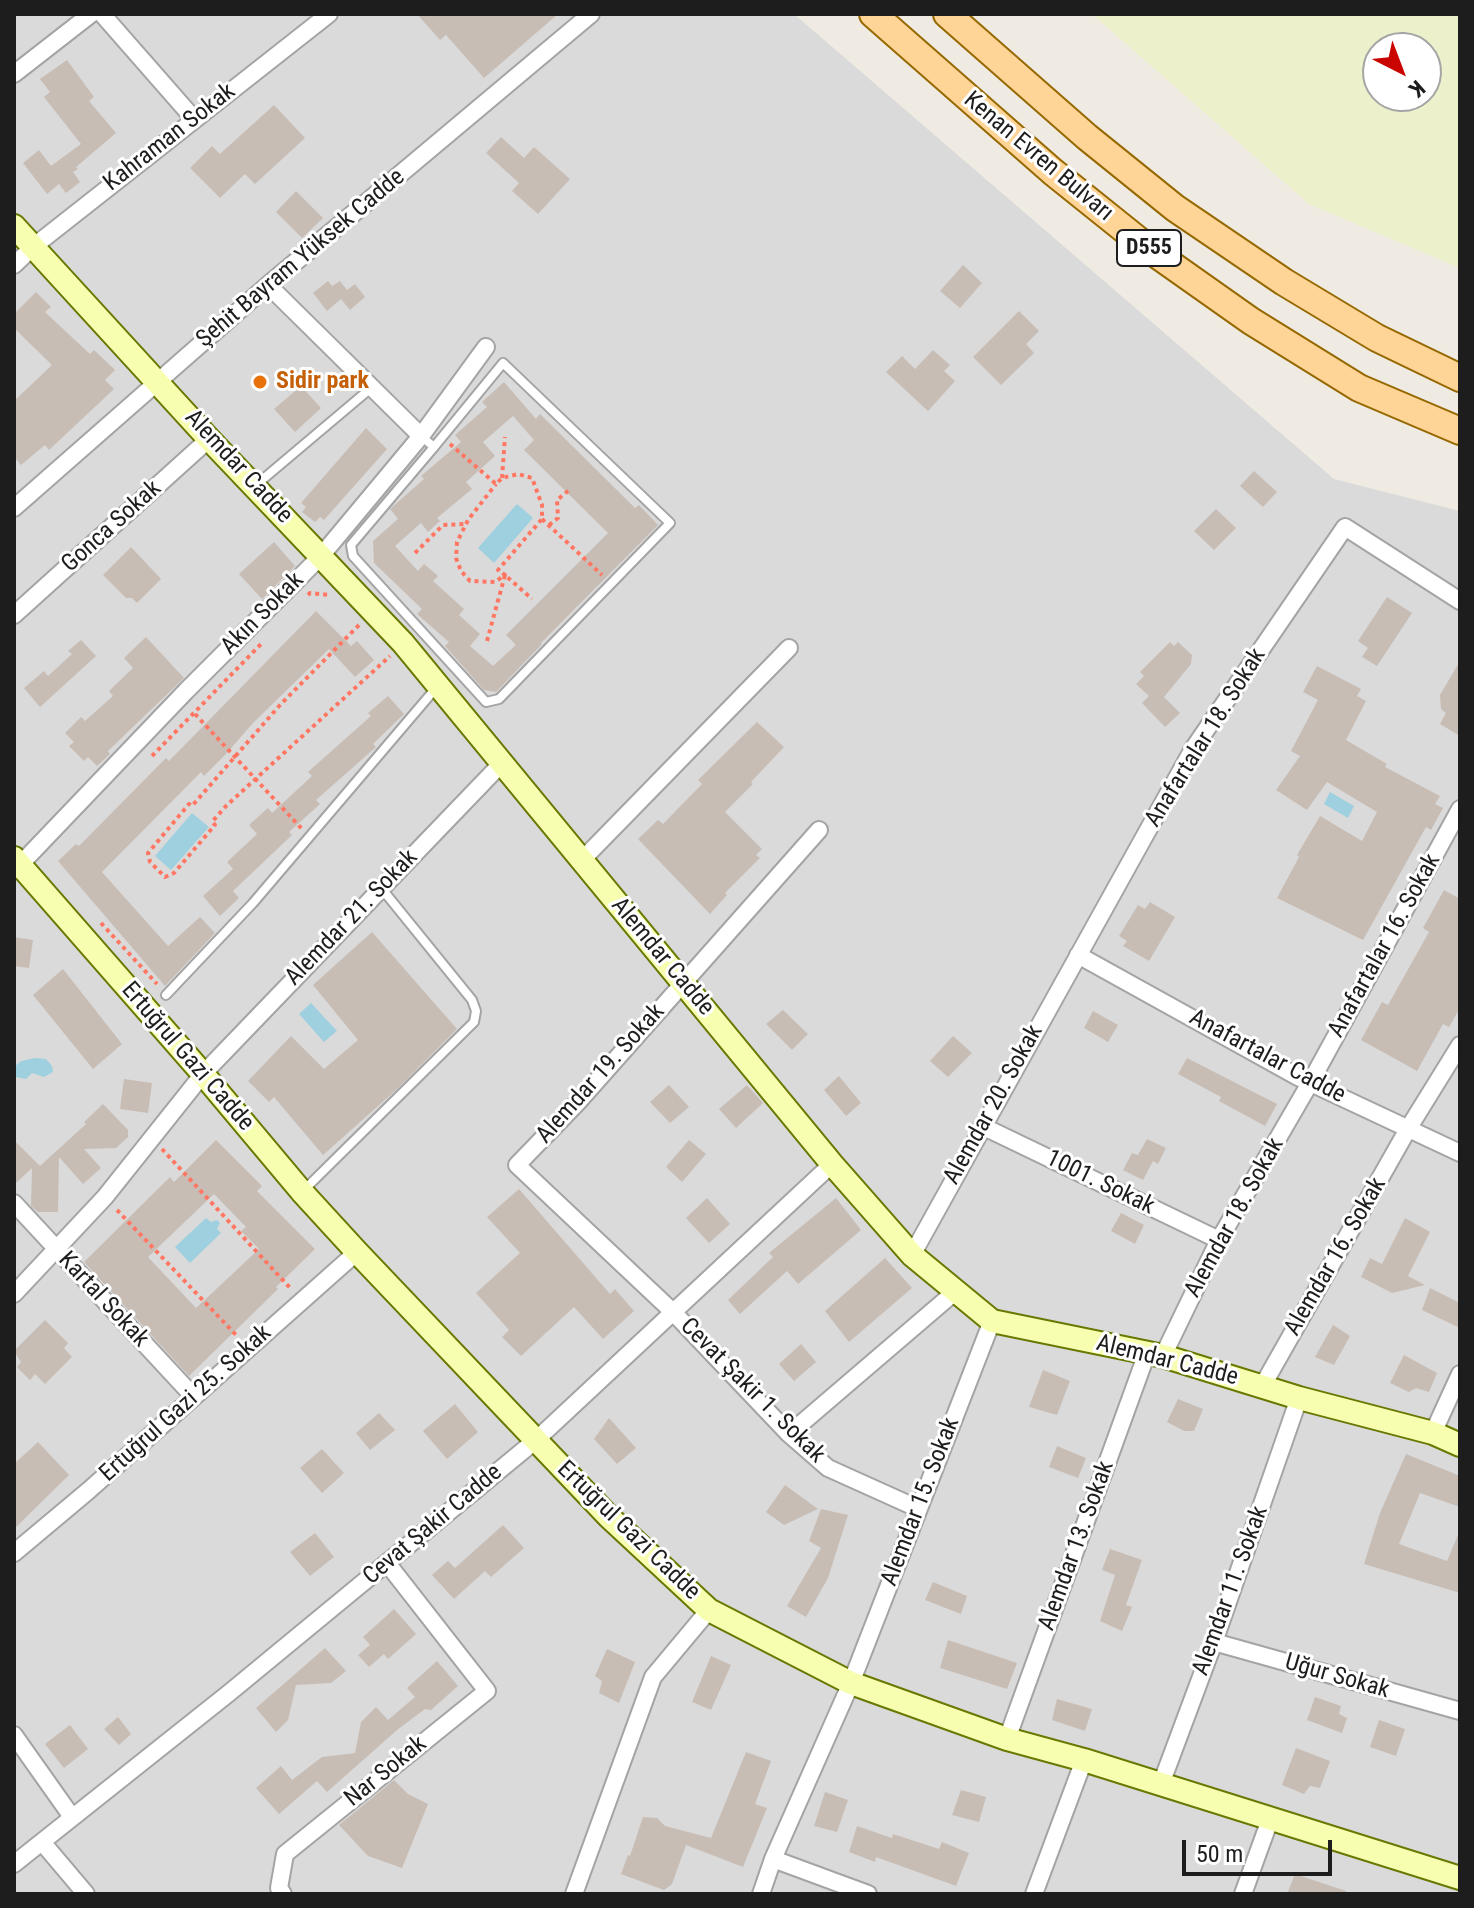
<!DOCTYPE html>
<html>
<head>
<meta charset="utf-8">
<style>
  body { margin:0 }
  #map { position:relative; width:1474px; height:1908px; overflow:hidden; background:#efebe2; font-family:"Roboto Condensed",sans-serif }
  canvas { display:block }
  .frame { position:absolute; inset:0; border:16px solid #1d1d1d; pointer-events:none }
  .north { position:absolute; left:1362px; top:32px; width:80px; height:80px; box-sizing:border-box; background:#fff; border:2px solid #a5a5a5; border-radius:50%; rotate:138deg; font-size:22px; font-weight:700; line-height:32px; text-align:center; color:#1d1d1d }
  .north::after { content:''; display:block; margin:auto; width:28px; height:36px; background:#ca0500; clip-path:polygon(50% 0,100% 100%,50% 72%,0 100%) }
  .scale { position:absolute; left:1182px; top:1840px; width:150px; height:36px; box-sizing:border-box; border:4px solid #1d1d1d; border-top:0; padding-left:10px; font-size:24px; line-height:28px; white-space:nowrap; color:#1d1d1d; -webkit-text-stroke:6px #fff; paint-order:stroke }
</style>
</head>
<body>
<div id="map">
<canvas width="1474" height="1908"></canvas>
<div class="frame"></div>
<div class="north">K</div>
<div class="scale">50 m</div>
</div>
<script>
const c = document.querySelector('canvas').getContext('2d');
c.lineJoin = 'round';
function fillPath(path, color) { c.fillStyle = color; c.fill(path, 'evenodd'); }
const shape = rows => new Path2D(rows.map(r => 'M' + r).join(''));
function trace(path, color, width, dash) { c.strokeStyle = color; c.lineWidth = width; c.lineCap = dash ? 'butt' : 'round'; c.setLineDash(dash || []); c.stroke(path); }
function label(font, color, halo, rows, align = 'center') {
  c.font = font + ' "Roboto Condensed",sans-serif'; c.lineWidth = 6; c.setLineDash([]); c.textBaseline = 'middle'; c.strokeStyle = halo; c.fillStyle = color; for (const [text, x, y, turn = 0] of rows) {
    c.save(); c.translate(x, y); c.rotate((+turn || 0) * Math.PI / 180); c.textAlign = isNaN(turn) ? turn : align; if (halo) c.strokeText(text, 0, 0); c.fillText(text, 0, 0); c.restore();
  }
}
fillPath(shape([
  [14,14,794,14,1334,479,1460,511,1460,1894,14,1894]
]), '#dbdada');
fillPath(shape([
  [1092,14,1460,14,1460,268,1309,204],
  [1378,48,1426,48,1426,96,1378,96]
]), '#ecf0cb');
fillPath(shape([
  [517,504,533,518,494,563,478,548],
  [1330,792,1354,806,1348,818,1324,804],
  [192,813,209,827,171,870,155,856],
  [311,1003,337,1031,324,1042,299,1014],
  [35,1058,46,1059,52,1066,53,1072,44,1077,32,1073,26,1079,16,1077,14,1067,21,1061],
  [206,1218,211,1222,217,1220,220,1223,217,1229,221,1233,190,1263,175,1247]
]), '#9ed0e0');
fillPath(shape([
  [417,14,558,14,484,78,446,35,440,40],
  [67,60,94,97,89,101,116,133,76,167,78,169,73,172,80,182,66,193,59,184,47,194,23,163,39,150,51,166,81,144,44,97,50,92,40,79],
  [274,105,305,138,255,184,245,174,220,198,190,168,212,146,220,154],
  [501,137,524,158,534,147,570,179,538,214,512,191,519,183,486,153],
  [296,191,323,218,302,238,276,212],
  [963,265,982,283,960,308,940,291],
  [328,281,332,286,340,281,347,290,355,284,365,297,350,310,341,299,327,311,313,293],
  [36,292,51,307,45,312,90,354,94,350,115,370,105,380,114,389,49,450,45,445,21,465,14,457,14,401,52,365,14,328,14,314],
  [1019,311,1039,331,1026,344,1034,353,1001,385,973,357],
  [933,350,950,365,944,371,955,381,928,411,886,372,902,356,915,369],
  [504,382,536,419,540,414,635,508,639,505,658,525,541,643,542,644,496,692,484,690,445,646,449,642,417,614,422,609,374,563,373,541,398,519,390,509,424,479,421,476,461,442,455,435,487,407,482,402],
  [513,416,534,440,524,450,608,533,506,635,516,645,493,666,470,646,480,634,459,615,464,609,433,581,438,576,424,564,418,571,395,546,421,523,428,532,440,521,437,518,472,489,466,482,495,456,483,442],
  [301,386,321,408,295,432,274,409],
  [366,428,387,449,324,520,320,517,315,522,302,512,306,507,301,503],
  [1254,471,1277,492,1263,507,1240,486],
  [1216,509,1236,528,1214,550,1194,531],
  [274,542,295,566,262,599,239,574],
  [131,547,161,579,137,603,132,598,126,598,103,575],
  [1387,597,1412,613,1377,666,1362,657,1368,648,1358,641],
  [316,611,351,646,357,641,374,660,355,677,329,649,253,723,226,754,204,776,201,772,102,872,168,946,200,917,215,933,165,986,58,861,76,844,79,846,166,758,169,761],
  [146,637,184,678,108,751,110,754,97,766,88,757,84,761,69,746,74,742,65,733,81,717,85,721,113,696,109,691,133,668,124,658],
  [81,640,96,656,40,707,24,688,44,671,48,676,72,654,68,651],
  [1170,642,1174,646,1178,642,1192,655,1191,664,1164,697,1180,713,1165,727,1142,703,1149,696,1136,684,1144,676,1140,672],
  [1460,661,1460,736,1440,724,1446,713,1441,709,1440,695],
  [1317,666,1361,689,1357,696,1366,701,1346,740,1387,764,1385,767,1440,796,1435,804,1443,808,1431,830,1426,827,1363,940,1277,898,1299,857,1297,855,1320,816,1362,841,1377,812,1327,782,1307,810,1276,790,1300,756,1291,751,1318,700,1303,692],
  [388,696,404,714,373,744,376,747,316,800,320,804,289,832,292,835,233,891,239,898,220,916,203,896,233,869,227,862,257,834,249,825,268,808,272,813,312,776,308,772,371,716,368,713],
  [757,722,784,747,751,782,753,784,725,812,762,849,756,855,760,858,725,893,727,895,710,914,638,839,658,820,663,824,702,784,698,780],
  [1444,890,1460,899,1460,1008,1449,1027,1443,1024,1417,1071,1361,1040,1382,1002,1388,1005,1429,932,1423,928],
  [1150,902,1175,917,1149,961,1123,946,1127,941,1119,936,1138,905,1145,909],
  [372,932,457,1029,396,1090,323,1155,274,1097,269,1102,248,1081,291,1036,324,1069,358,1040,313,985],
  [14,937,33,940,29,968,14,966],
  [63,969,122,1044,93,1069,33,995],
  [783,1010,808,1034,792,1050,766,1024],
  [1093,1011,1118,1025,1108,1042,1084,1028],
  [953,1036,972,1053,948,1077,930,1061],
  [1187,1058,1277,1104,1265,1126,1219,1101,1221,1097,1178,1074],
  [839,1076,861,1103,846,1116,824,1090],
  [124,1079,152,1083,148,1113,120,1109],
  [669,1085,689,1107,670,1123,650,1102],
  [747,1085,763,1103,736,1128,719,1109],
  [103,1104,128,1130,128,1137,116,1148,84,1149,101,1168,83,1184,59,1157,58,1212,38,1212,31,1206,32,1168,14,1185,14,1140,40,1166,86,1124,84,1122],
  [1147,1139,1166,1148,1158,1164,1153,1161,1143,1180,1123,1170,1132,1153,1138,1155],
  [216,1140,262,1186,257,1191,315,1249,276,1287,278,1289,189,1376,84,1262,170,1177,174,1182],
  [214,1194,246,1227,241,1231,259,1249,196,1308,148,1257],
  [689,1140,706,1154,682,1182,666,1167],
  [519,1189,610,1294,615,1289,634,1311,603,1339,574,1307,521,1356,502,1337,509,1330,476,1293,520,1253,487,1217],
  [707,1198,730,1224,709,1243,686,1218],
  [836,1198,861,1230,798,1284,787,1271,740,1314,728,1300,773,1257,769,1253],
  [1121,1213,1144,1225,1135,1244,1111,1231],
  [1405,1218,1430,1232,1408,1276,1425,1285,1392,1293,1361,1277,1370,1258,1382,1264],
  [885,1258,912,1288,849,1342,825,1311],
  [1430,1288,1460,1303,1460,1328,1422,1310],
  [45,1320,68,1343,64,1348,72,1357,45,1384,35,1374,30,1380,17,1367,21,1362,14,1351],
  [1333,1325,1350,1336,1334,1365,1315,1357],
  [801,1344,816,1362,794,1381,779,1364],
  [1404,1355,1437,1373,1429,1392,1416,1388,1409,1392,1390,1383],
  [1043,1370,1070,1381,1057,1415,1029,1407],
  [1178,1399,1203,1409,1194,1431,1184,1431,1167,1422],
  [455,1404,478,1432,447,1459,423,1431],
  [379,1413,395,1430,370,1450,356,1433],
  [609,1418,636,1448,617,1464,594,1439],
  [38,1442,69,1475,14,1529,14,1464],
  [1057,1446,1086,1458,1078,1478,1049,1467],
  [322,1449,344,1473,322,1493,300,1468],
  [1406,1454,1460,1476,1460,1507,1420,1493,1399,1544,1447,1561,1460,1530,1460,1593,1364,1564,1380,1513],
  [785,1485,818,1509,784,1525,766,1512],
  [821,1509,848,1515,828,1578,806,1617,787,1606,821,1548,809,1541],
  [503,1525,524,1548,491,1577,485,1571,454,1599,432,1575,448,1561,455,1568],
  [315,1533,334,1557,310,1576,290,1552],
  [1110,1549,1142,1560,1126,1605,1132,1607,1122,1631,1100,1621,1115,1575,1102,1570],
  [933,1582,967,1596,961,1614,925,1600],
  [394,1609,416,1634,388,1659,384,1654,369,1667,358,1655,370,1645,363,1637],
  [948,1640,1017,1663,1007,1689,940,1668],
  [325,1648,346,1671,331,1683,296,1685,288,1720,276,1732,256,1708],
  [607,1649,635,1662,619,1703,599,1693,602,1681,595,1676],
  [711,1656,731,1665,711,1710,692,1702],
  [437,1661,458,1686,431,1710,425,1709,397,1730,327,1792,317,1781,279,1814,256,1788,281,1766,292,1780,322,1757,355,1753,361,1722,376,1707,388,1720,415,1697,407,1688],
  [1315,1697,1341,1706,1339,1714,1347,1718,1342,1733,1307,1720],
  [1057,1699,1092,1709,1085,1731,1052,1720],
  [118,1717,131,1734,119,1745,104,1729],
  [1379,1720,1405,1729,1396,1756,1370,1747],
  [70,1725,88,1749,64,1768,45,1744],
  [1296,1748,1330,1761,1320,1788,1310,1786,1304,1794,1282,1785],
  [746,1752,771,1761,755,1804,767,1808,743,1867,686,1845,672,1884,664,1890,621,1874,628,1855,630,1856,643,1817,657,1818,665,1826,711,1838],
  [394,1780,408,1794,428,1804,402,1868,368,1856,339,1825],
  [961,1790,986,1797,979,1822,952,1815],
  [825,1792,848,1800,837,1832,814,1826],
  [857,1826,892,1838,893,1834,939,1849,942,1842,969,1853,956,1886,876,1857,875,1862,849,1852],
  [1295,1874,1346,1891,1346,1894,1287,1894]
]), '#c7bdb5');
const lane = shape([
  [421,436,434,447,503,363,670,523,499,699,486,702,353,556,351,545,434,447],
  [256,485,371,388],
  [166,995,253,903,436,688],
  [303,1191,474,1022,476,1011,472,1000,382,889]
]);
const street = shape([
  [102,14,194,119],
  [14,74,91,14],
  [14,265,33,247,329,14],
  [268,285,421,436],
  [14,508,268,285,591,14],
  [14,615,209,439],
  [819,830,578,1102,517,1165,673,1312,789,1434,828,1468,919,1509],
  [582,860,789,648],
  [15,870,186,691,321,556,421,436,486,347],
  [1078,955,1298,1077,1460,1153],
  [982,1126,1219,1240],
  [14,1203,193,1396],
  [912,1255,1193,749,1345,527,1460,601],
  [14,1294,105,1197,203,1074,502,763],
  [1163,1356,1219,1240,1310,1083,1460,809],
  [1263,1385,1408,1129,1460,1045],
  [1433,1433,1460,1374],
  [789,1434,956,1291],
  [14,1553,88,1491,357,1252],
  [1214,1642,1460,1711],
  [14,1735,72,1817],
  [1007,1739,1147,1353],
  [1161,1784,1214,1642,1299,1398],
  [42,1842,86,1894],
  [773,1859,868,1894],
  [14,1864,229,1693,536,1440,832,1164],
  [283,1894,279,1888,285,1854,487,1691,387,1563],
  [574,1894,653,1677,709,1610],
  [761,1894,773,1859,851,1683,992,1321],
  [1034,1894,1084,1760],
  [1243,1894,1271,1817]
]);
const secondary = shape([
  [14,226,209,439,403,643,832,1164,912,1255,992,1321,1163,1356,1299,1398,1433,1433,1460,1445],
  [14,858,203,1074,302,1192,357,1252,609,1517,709,1610,851,1683,1007,1739,1084,1760,1460,1878]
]);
const primary = shape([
  [873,14,1053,172,1149,249,1251,321,1359,388,1460,431],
  [947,14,1087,137,1175,208,1284,282,1377,338,1460,378]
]);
trace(lane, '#a4a4a4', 12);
trace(street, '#a4a4a4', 20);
trace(secondary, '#687800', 26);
trace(primary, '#966800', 30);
trace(shape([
  [450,444,496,484,502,478,518,474,532,478,542,505,542,519,498,570,505,575,495,582,470,581,461,571,456,558,457,542,468,520,496,484],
  [502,478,505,437],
  [542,519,602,575],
  [549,525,558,518,557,500,569,490],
  [415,553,443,525,466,524],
  [308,595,310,593,330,595],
  [359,625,280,705,192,806,189,804,148,853,150,862,165,877,174,873,215,825,212,822,226,806,390,656],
  [487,641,505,575,532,599],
  [195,714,302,829],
  [152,756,263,642],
  [101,923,157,984],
  [162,1149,292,1290],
  [117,1210,238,1337]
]), '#ff7763', 4, [4, 4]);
trace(lane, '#fff', 8);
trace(street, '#fff', 16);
trace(secondary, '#f8feb0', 22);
trace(primary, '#ffd597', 26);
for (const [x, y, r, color] of [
  [260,382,8,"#e8710a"]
]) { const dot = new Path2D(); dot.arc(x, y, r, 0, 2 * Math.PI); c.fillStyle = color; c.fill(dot); trace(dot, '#fff', 3); }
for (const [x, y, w] of [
  [1149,248,64]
]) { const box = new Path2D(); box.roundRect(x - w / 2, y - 18, w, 36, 6); c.fillStyle = '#fff'; c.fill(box); trace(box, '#1d1d1d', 2); }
label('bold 22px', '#1d1d1d', null, [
  ["D555",1149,248]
]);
label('24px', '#1d1d1d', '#fff', [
  ["Kahraman Sokak",170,138,-38],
  ["Kenan Evren Bulvarı",1038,157,40],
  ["Şehit Bayram Yüksek Cadde",301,259,-40],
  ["Alemdar Cadde",238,467,47],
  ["Gonca Sokak",112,527,-42],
  ["Akın Sokak",263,614,-45],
  ["Anafartalar 18. Sokak",1206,738,-58],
  ["Alemdar 21. Sokak",352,918,-46],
  ["Anafartalar 16. Sokak",1385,946,-61],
  ["Alemdar Cadde",662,957,50],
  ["Ertuğrul Gazi Cadde",187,1057,49],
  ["Anafartalar Cadde",1267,1057,28],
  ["Alemdar 19. Sokak",601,1074,-48],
  ["Alemdar 20. Sokak",994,1105,-61],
  ["1001. Sokak",1100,1183,26],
  ["Alemdar 18. Sokak",1235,1218,-61],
  ["Alemdar 16. Sokak",1336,1257,-60],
  ["Kartal Sokak",103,1300,47],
  ["Alemdar Cadde",1167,1361,14],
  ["Cevat Şakir 1. Sokak",752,1391,45],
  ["Ertuğrul Gazi 25. Sokak",186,1404,-42],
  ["Alemdar 15. Sokak",921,1502,-69],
  ["Cevat Şakir Cadde",433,1525,-40],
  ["Ertuğrul Gazi Cadde",628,1531,44],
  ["Alemdar 13. Sokak",1077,1546,-70],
  ["Alemdar 11. Sokak",1231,1591,-70],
  ["Uğur Sokak",1337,1677,16],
  ["Nar Sokak",386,1772,-39]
]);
label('bold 24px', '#c56008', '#fff', [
  ["Sidir park",276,382]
], 'left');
</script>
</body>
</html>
